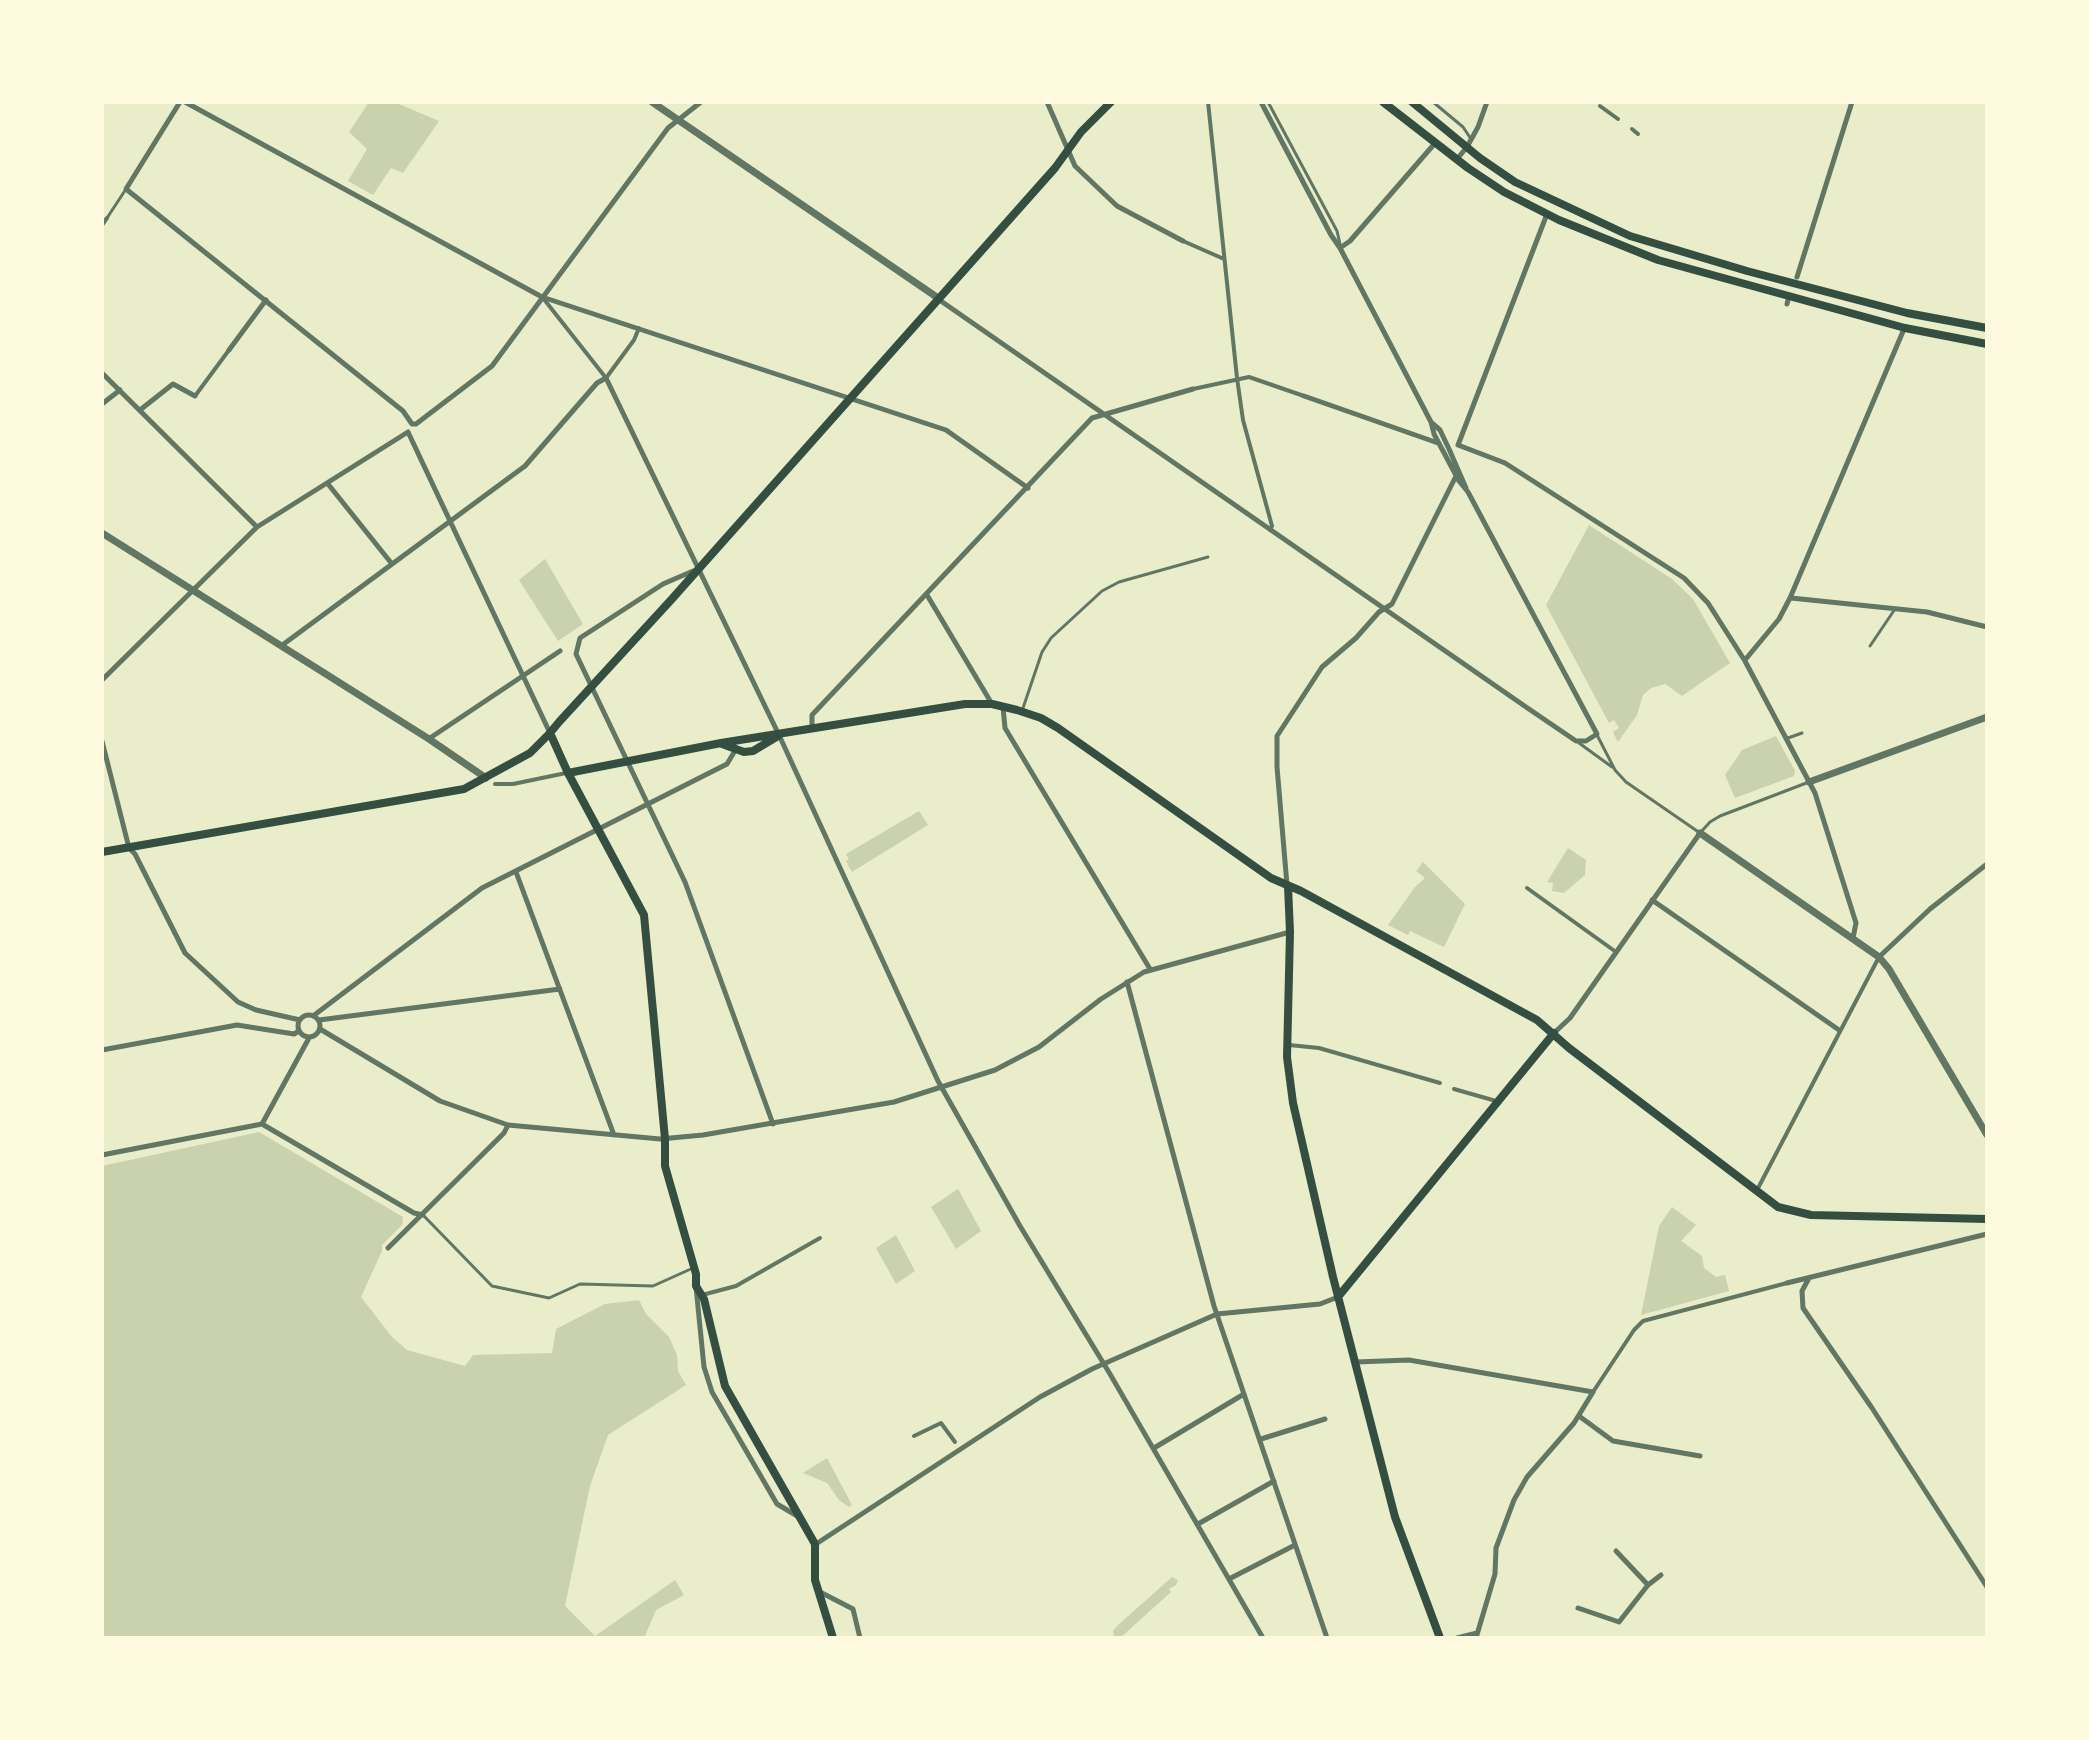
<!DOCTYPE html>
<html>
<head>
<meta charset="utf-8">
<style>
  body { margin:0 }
  #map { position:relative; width:2089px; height:1740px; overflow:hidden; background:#e9edc9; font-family:Roboto,sans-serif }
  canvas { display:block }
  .frame { position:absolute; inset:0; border:104px solid #fefae0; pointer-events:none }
</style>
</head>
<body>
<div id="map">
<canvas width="2089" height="1740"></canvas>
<div class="frame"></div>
</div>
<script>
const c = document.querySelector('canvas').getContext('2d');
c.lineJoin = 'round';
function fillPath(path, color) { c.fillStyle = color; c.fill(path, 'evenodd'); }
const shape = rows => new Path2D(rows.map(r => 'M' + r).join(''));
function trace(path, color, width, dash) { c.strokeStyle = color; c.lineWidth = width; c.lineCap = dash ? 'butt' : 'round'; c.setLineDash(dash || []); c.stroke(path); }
fillPath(shape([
  [369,102,394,102,439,121,403,173,391,168,373,195,348,181,367,149,349,132],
  [1589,525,1672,579,1693,599,1730,663,1682,696,1665,684,1651,688,1643,695,1637,715,1618,742,1613,732,1619,728,1614,720,1609,723,1546,605],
  [545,559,583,624,558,641,519,580],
  [1776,736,1795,771,1794,776,1735,798,1725,775,1742,750],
  [919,811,928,825,852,872,846,861,849,859,846,854],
  [1568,848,1586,860,1585,875,1564,893,1552,891,1553,883,1547,882],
  [1423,862,1465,904,1444,947,1410,931,1408,935,1388,925,1415,887,1425,878,1416,871],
  [259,1132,403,1217,402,1225,382,1245,382,1251,361,1297,392,1337,407,1350,465,1366,473,1355,552,1353,556,1329,605,1304,639,1300,646,1314,669,1337,677,1355,678,1371,686,1385,608,1435,590,1486,565,1606,595,1636,675,1580,684,1595,656,1610,644,1638,102,1638,102,1166],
  [958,1189,981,1231,956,1249,931,1207],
  [1672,1207,1696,1225,1681,1241,1702,1256,1704,1268,1716,1277,1725,1275,1729,1291,1641,1315,1659,1226],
  [896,1235,915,1271,896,1284,876,1248],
  [827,1458,852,1505,849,1507,839,1500,827,1483,803,1473],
  [1172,1577,1178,1580,1176,1585,1169,1589,1171,1592,1120,1638,1114,1638,1113,1631,1117,1626]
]), '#cad2ad');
trace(shape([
  [1268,102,1337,231,1340,244],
  [1433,102,1463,127,1471,139],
  [107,218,126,189],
  [1870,646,1895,609],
  [1022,711,1042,652,1051,638,1102,591,1119,582,1208,557],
  [1597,735,1615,770,1626,782,1700,833,1710,822,1720,816,1809,782],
  [1788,738,1802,733],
  [1579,743,1612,767],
  [423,1215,492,1286,549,1298,580,1284,653,1286,693,1268]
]), '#617663', 3);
trace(shape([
  [1208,102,1237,378,1243,420,1272,526,1270,530],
  [1600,106,1618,119],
  [1632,129,1638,134],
  [102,225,107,218],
  [1183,241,1224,259],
  [543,298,606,378,634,340,639,328],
  [1193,389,1249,377,1304,396],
  [195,396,229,350],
  [495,784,513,784,566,773],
  [1527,888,1616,952],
  [1289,1045,1319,1048,1440,1083],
  [1454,1089,1496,1101],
  [1756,1192,1879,957],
  [702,1295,736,1286,820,1238],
  [1593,1392,1634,1330,1643,1321,1787,1283],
  [914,1436,941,1423,955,1442]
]), '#617663', 4);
trace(shape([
  [180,102,126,189,403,411,412,424,416,424,492,366,668,128,701,102],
  [185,102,542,297,946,430,1028,488],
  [1047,102,1075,166,1117,206,1183,241],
  [1457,159,1467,147,1478,127,1487,102],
  [1340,248,1350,241,1436,142],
  [1797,277,1852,102],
  [938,299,1526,707,1576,741,1586,741,1597,734,1468,492,1459,481,1434,434,1431,422,1340,248,1331,235,1261,102],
  [1787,304,1789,296],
  [229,350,266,300],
  [102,373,257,527],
  [1304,396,1438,443],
  [102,404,120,390],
  [140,410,173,384,195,396],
  [1432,423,1440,430,1449,449,1466,488],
  [1458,445,1505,463,1684,578,1708,603,1745,661,1815,793,1856,923,1853,938],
  [1458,445,1547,214],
  [328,484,392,564],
  [693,571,663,584,580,638,576,654,685,882,773,1124],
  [927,595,992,704],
  [1791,598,1927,612,1987,627],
  [281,646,525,466,597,383,606,378,779,735,938,1081,1020,1226,1110,1374,1263,1638],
  [1745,660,1779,619,1790,598,1904,329],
  [102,680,257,527,408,432,550,733],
  [1003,707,1005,728,1150,969],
  [812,728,812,715,1092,418,1193,389],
  [430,738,560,651],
  [102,741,129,848,135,854,185,953,238,1002,256,1010,300,1020],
  [516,872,614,1135],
  [1287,885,1277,767,1277,736,1322,667,1356,638,1379,612,1392,604,1456,476],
  [1652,900,1839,1030],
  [1879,957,1930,909,1987,864],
  [1127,982,1214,1306,1327,1638],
  '298 1026a11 11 0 1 1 22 0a11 11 0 1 1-22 0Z',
  [313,1016,482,888,727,764,736,749],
  [319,1020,560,989],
  [320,1029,440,1101,508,1125,660,1139,703,1135,894,1102,995,1070,1039,1047,1101,999,1144,972,1290,932],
  [1554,1033,1570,1018,1700,833],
  [102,1050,237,1025,294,1034,299,1031],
  [262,1124,309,1038],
  [102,1155,262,1124,414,1213,423,1215],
  [388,1248,504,1133,508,1125],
  [1809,1278,1802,1291,1803,1308,1872,1408,1987,1587],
  [1787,1283,1987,1234],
  [696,1287,704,1367,712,1392,777,1504,799,1517],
  [1356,1362,1409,1360,1593,1392,1574,1423,1527,1477,1514,1500,1496,1548,1495,1574,1476,1638],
  [1579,1416,1613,1441,1700,1456],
  [1261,1439,1325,1419],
  [1154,1448,1244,1394],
  [1198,1524,1274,1481],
  [816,1544,1040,1397,1092,1369,1217,1314,1320,1304,1338,1297],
  [1616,1551,1648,1585],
  [1229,1579,1295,1545],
  [820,1592,853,1609,860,1638],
  [1578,1608,1619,1622,1648,1585,1661,1575],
  [1457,1638,1477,1633]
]), '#617663', 5);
trace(shape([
  [652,102,938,298],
  [102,533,429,739,486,778],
  [1809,782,1987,717],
  [1700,833,1879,957,1889,969,1987,1135]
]), '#617663', 7);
trace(shape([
  [1383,102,1468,168,1504,192,1559,220,1658,260,1905,328,1987,344],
  [1412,102,1480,158,1515,182,1630,236,1747,271,1907,313,1987,328],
  [568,773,644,915,665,1139,665,1166,696,1274,696,1286,704,1299,725,1386,815,1544,815,1580,833,1638],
  [102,852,464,789,530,753,550,733],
  [1288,886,1290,932,1287,1057,1293,1103,1333,1277,1395,1517,1440,1638],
  [1338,1297,1554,1033]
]), '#344e41', 8);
trace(shape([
  [1111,102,1081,132,1055,168,671,600,559,722,550,733,568,773,721,743,965,704,992,704,1017,710,1041,718,1058,728,1271,878,1301,891,1537,1020,1569,1048,1778,1207,1811,1215,1987,1219],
  [722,744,744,752,753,751,778,736]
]), '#344e41', 8);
</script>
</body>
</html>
